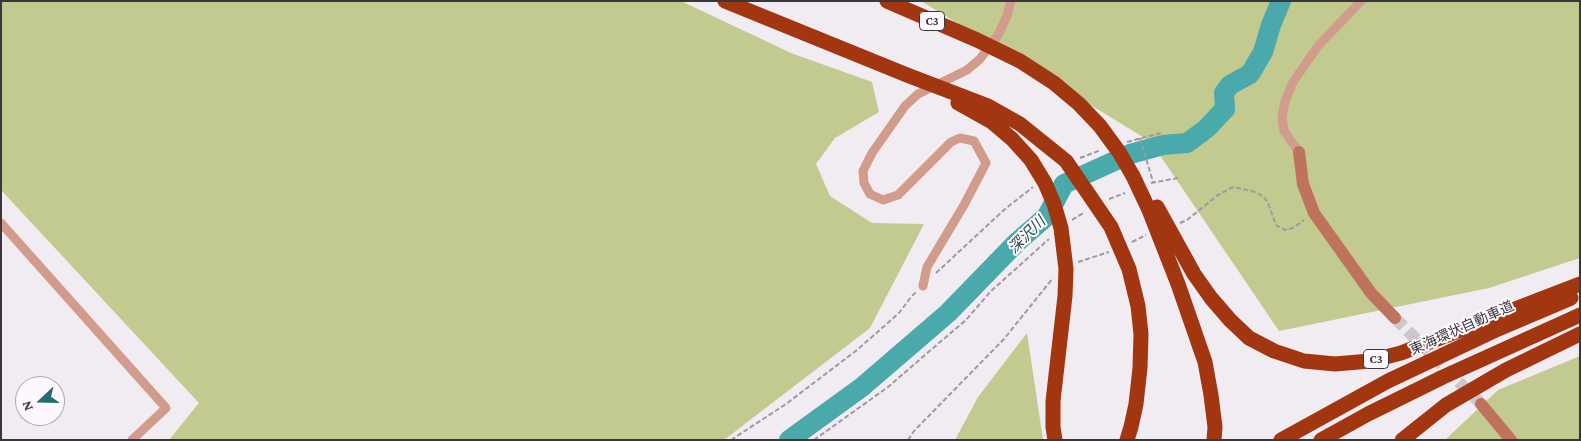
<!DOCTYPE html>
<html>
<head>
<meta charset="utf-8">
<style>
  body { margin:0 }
  #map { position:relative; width:1581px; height:441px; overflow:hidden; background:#f1ebf2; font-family:"Crimson Pro",serif }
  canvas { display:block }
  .frame { position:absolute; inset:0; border:2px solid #39373a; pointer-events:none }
  .north { position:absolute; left:15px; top:376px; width:50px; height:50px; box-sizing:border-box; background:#fdf8ff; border:1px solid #afabb0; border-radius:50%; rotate:249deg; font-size:14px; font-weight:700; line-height:20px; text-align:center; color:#39373a }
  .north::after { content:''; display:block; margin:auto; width:18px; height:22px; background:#216d70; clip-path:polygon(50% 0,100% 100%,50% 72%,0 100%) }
</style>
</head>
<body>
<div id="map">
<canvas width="1581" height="441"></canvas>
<div class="frame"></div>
<div class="north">N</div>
</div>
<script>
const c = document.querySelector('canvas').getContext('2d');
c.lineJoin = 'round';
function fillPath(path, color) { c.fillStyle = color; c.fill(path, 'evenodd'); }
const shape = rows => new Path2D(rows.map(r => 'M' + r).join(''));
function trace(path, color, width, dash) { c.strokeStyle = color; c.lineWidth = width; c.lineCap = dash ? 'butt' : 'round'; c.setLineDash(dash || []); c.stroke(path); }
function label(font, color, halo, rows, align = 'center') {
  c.font = font + ' "Crimson Pro","Noto Sans JP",serif'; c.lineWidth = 4; c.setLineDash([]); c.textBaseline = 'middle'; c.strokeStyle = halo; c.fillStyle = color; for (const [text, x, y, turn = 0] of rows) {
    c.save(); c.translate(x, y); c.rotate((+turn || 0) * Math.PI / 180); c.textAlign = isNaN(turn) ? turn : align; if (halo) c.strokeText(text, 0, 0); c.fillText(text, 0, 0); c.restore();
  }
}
fillPath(shape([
  [1,1,681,1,791,53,872,82,879,112,835,138,816,164,830,196,872,223,924,224,870,328,724,440,169,440,199,403,1,190],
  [921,1,1580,1,1580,258,1489,288,1279,331,1151,142],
  [1027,333,1043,440,955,440,978,397],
  [1580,356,1580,440,1445,440,1498,390]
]), '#c2ca8f');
trace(shape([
  [789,440,862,387,948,313,1016,243,1047,216,1064,184,1130,154,1163,145,1187,143,1206,129,1225,109,1224,93,1230,85,1250,74,1263,52,1271,25,1281,1]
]), '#49a9ab', 20);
trace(shape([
  [1395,318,1481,404]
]), '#ccc7cd', 12, [12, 6]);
trace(shape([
  [1140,138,1153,182],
  [1127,142,1161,133],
  [1080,158,1101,150],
  [1151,183,1178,178],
  [1109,199,1125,193],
  [1072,220,1085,212],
  [1180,223,1187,220,1218,195,1233,187,1252,191,1263,196,1268,203,1276,225,1285,230,1293,228,1304,220],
  [1132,242,1146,235],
  [1078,262,1109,252],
  [936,273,1005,209,1033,187],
  [731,440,786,404,857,350,899,313,911,297,916,292],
  [814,440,888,387,932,349,966,320,991,291,1049,239],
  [908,440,914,431,1004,339,1053,278]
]), '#9e9a9f', 2, [5, 2.5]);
trace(shape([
  [1299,152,1284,131,1282,117,1285,101,1293,82,1318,46,1361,1],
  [1,223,166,408,132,440],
  [923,286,927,267,964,205,986,163,974,141,960,138,951,142,898,195,883,200,870,194,864,183,863,171,872,153,905,106,918,94,967,70,980,59,998,35,1007,16,1011,1]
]), '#d19c8c', 9);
trace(shape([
  [1299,152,1303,184,1314,213,1371,293,1395,318],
  [1481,404,1511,440]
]), '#bf735c', 12);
trace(shape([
  [725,1,907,75,988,106,1020,124,1066,161,1111,227,1129,269,1138,306,1141,334,1140,368,1136,404,1131,427,1127,440],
  [887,1,977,40,1020,61,1054,83,1079,104,1100,126,1119,152,1133,176,1149,210,1178,284,1205,362,1211,395,1215,427,1214,440],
  [958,103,992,122,1012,139,1031,160,1045,183,1054,204,1061,228,1066,269,1065,296,1053,401,1053,427,1055,440],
  [1157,207,1194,274,1211,298,1230,320,1249,338,1274,351,1304,361,1335,364,1370,361,1401,353,1580,284],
  [1281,440,1388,381,1498,329,1571,298],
  [1321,440,1368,414,1443,377,1580,315],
  [1402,440,1446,405,1506,370,1580,334]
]), '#a13611', 15);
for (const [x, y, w] of [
  [932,21,25],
  [1376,359,25]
]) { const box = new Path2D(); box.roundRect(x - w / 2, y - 9.5, w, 19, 4); c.fillStyle = '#fdf8ff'; c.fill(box); trace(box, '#39373a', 1); }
label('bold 12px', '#39373a', null, [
  ["C3",932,21],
  ["C3",1376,359]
]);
label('14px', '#39373a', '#fdf8ff', [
  ["東海環状自動車道",1462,328,-24]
]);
label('italic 15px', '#244f4f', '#fdf8ff', [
  ["深沢川",1027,235,-45]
]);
</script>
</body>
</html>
